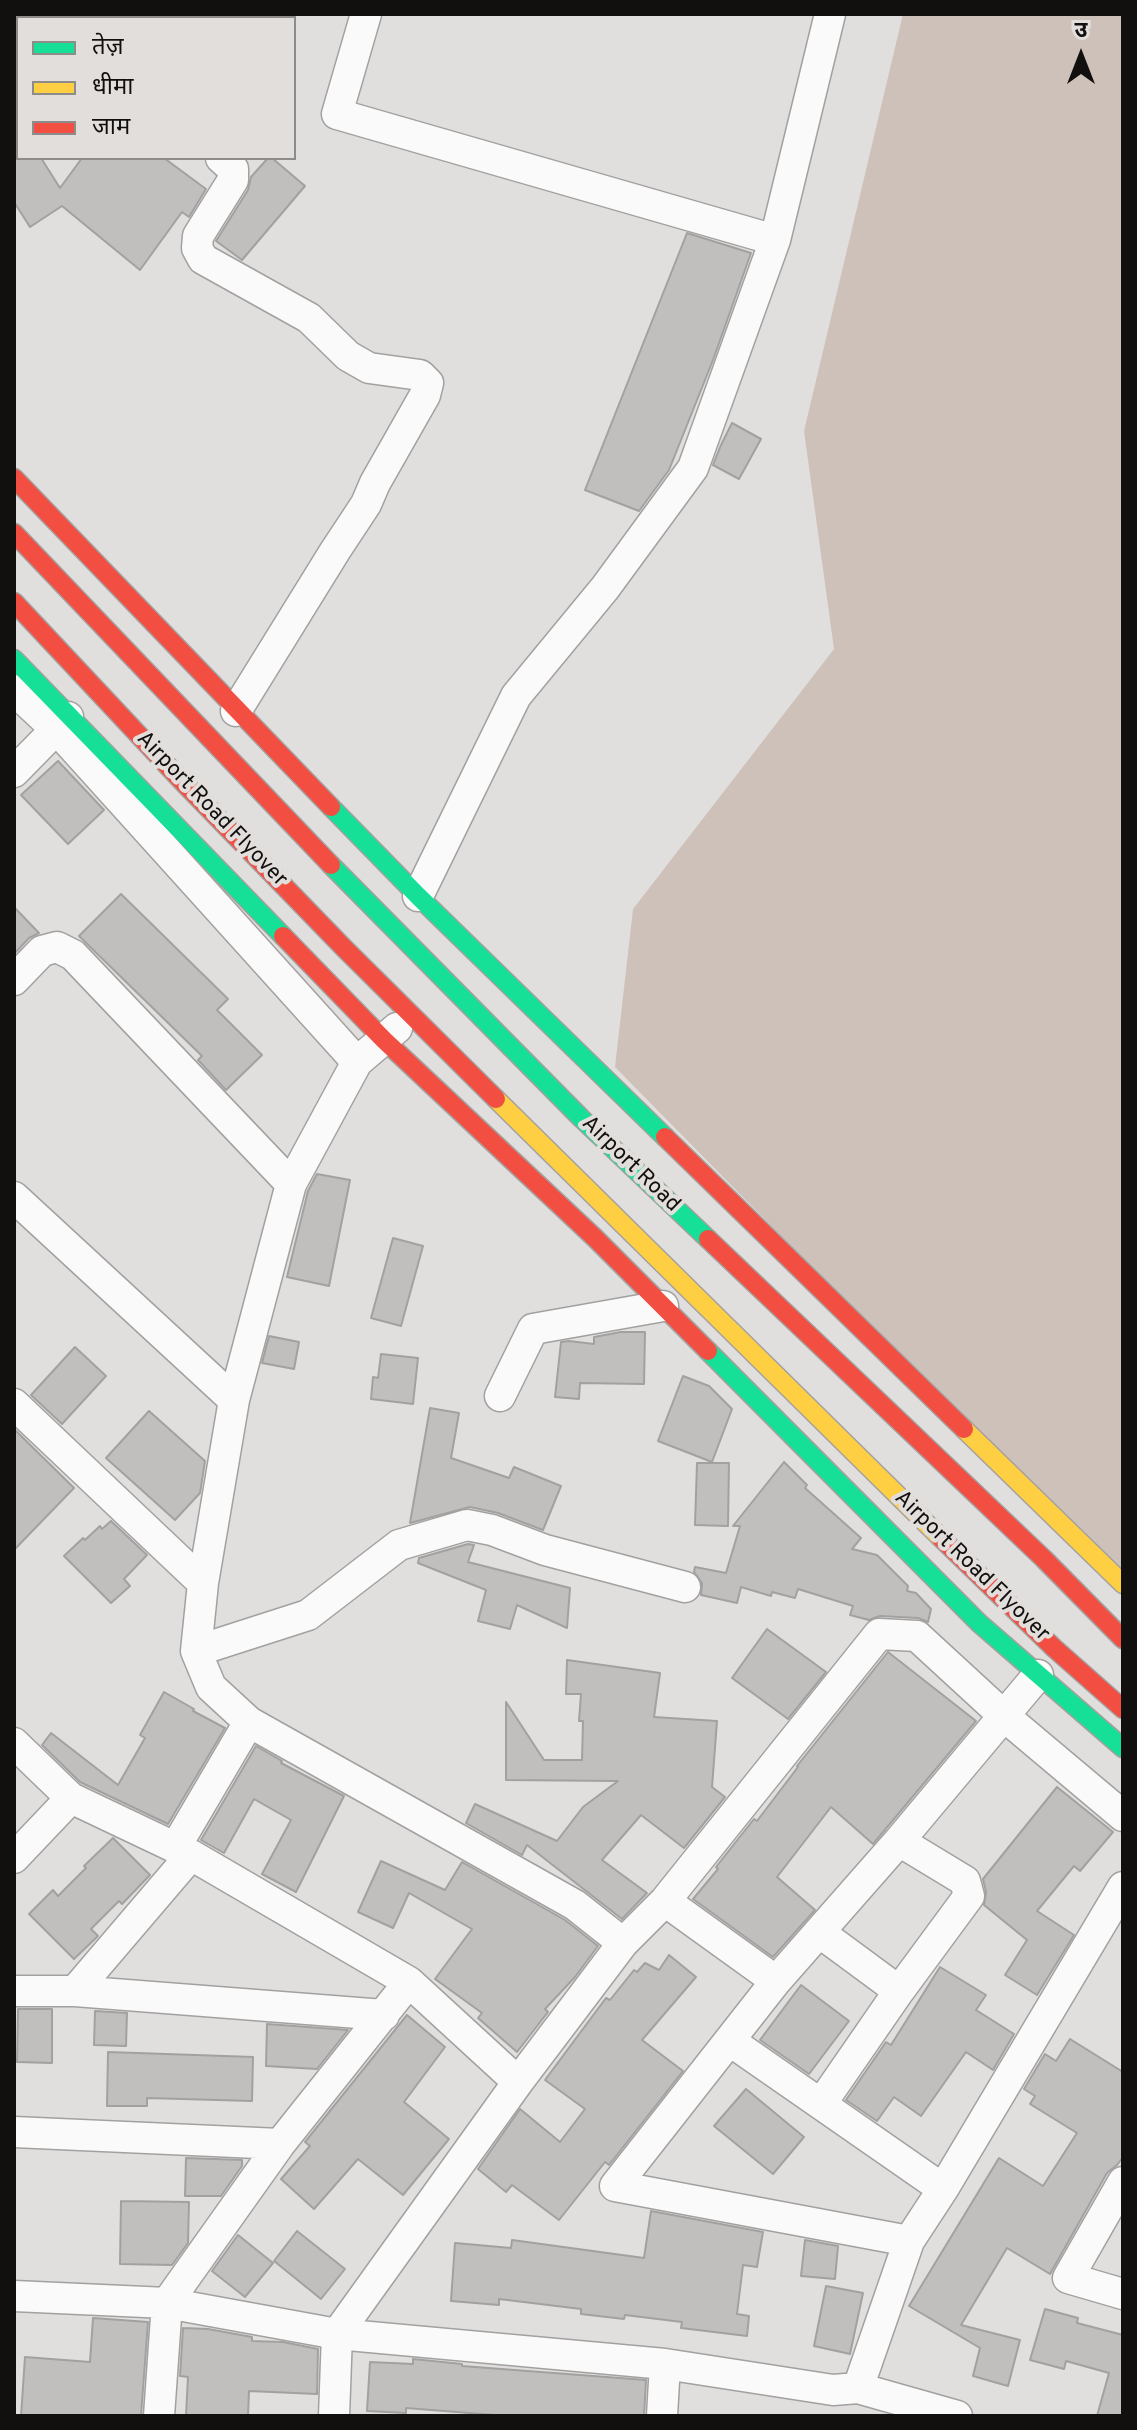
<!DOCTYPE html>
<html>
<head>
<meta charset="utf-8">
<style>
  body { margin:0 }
  #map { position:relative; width:1137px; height:2430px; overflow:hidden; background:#e1dfdd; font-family:Overpass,"Noto Sans Devanagari",sans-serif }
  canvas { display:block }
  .frame { position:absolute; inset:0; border:16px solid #11100f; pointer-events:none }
  .legend { position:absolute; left:16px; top:16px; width:280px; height:144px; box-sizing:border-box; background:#e2dedc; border:2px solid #8e8c8a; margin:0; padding:10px 14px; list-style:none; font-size:24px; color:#11100f }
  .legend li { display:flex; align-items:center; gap:16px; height:40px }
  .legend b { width:40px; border:2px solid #8e8c8a }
  .north { position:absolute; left:1041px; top:16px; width:80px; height:80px; -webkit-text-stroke:6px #e2dedc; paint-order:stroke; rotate:0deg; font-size:22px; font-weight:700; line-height:32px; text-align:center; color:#11100f }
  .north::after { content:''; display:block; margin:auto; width:28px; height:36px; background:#11100f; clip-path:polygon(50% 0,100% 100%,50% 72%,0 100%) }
</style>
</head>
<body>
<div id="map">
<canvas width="1137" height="2430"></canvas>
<div class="frame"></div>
<ul class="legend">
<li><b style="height:10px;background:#16e098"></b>तेज़</li>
<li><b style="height:10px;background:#ffcf43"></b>धीमा</li>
<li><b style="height:10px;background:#f24e42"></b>जाम</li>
</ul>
<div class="north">उ</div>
</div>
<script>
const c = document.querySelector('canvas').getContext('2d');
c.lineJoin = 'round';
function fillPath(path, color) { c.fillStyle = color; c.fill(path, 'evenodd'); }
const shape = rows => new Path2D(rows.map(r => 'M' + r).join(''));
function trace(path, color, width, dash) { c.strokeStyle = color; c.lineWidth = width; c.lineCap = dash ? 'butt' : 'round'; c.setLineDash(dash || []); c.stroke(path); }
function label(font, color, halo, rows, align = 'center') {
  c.font = font + ' Overpass,sans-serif'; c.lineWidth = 8; c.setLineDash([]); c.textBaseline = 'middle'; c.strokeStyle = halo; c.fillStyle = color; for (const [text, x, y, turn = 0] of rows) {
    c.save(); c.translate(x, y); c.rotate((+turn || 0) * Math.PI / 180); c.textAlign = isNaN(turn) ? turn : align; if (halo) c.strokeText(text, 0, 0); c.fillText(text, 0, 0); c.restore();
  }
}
fillPath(shape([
  [903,14,1123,14,1123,1584,615,1067,633,909,834,649,804,431]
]), '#cec1ba');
const building = shape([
  [14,158,41,158,60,188,82,158,164,158,206,189,189,217,182,212,140,270,62,206,30,227,14,202,14,158],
  [268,158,272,158,305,186,242,260,216,241,248,190,251,177,268,158],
  [687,233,751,253,713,360,669,470,639,511,585,490,687,233],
  [732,423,761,439,739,479,713,465,721,445,732,423],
  [58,761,104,810,68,844,21,795,58,761],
  [121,894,228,999,217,1010,262,1055,226,1090,198,1060,202,1056,79,936,121,894],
  [14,907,39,933,29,938,14,954,14,907],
  [317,1174,350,1180,329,1286,287,1277,308,1191,317,1174],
  [393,1238,423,1246,401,1326,371,1318,393,1238],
  [621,1332,645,1332,644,1384,580,1383,579,1399,555,1397,561,1342,569,1341,594,1344,594,1337,621,1332],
  [269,1336,299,1342,294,1369,262,1363,269,1336],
  [75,1347,106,1376,62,1424,31,1395,75,1347],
  [381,1354,418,1358,413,1404,371,1399,373,1377,378,1378,381,1354],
  [683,1376,709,1386,732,1409,712,1462,658,1441,683,1376],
  [430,1408,459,1413,451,1458,509,1478,514,1467,561,1486,543,1530,498,1513,470,1507,410,1523,430,1408],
  [149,1411,205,1461,200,1493,175,1520,106,1458,149,1411],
  [14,1429,74,1488,14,1550,14,1429],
  [784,1462,807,1485,805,1488,861,1538,852,1549,877,1555,908,1586,907,1591,916,1593,931,1609,928,1622,918,1618,880,1616,869,1620,850,1615,853,1606,798,1589,795,1598,772,1592,771,1596,741,1587,737,1603,701,1595,702,1583,694,1572,695,1567,726,1573,740,1526,733,1526,784,1462],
  [697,1463,729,1463,728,1526,695,1525,697,1463],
  [111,1521,147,1555,124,1579,130,1586,111,1603,64,1556,83,1538,85,1540,100,1526,102,1529,111,1521],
  [468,1544,474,1545,468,1562,570,1588,567,1628,517,1605,510,1629,478,1621,486,1590,418,1563,419,1558,468,1544],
  [767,1629,826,1672,788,1719,732,1678,767,1629],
  [888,1652,976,1721,873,1844,831,1807,777,1877,815,1910,773,1957,693,1899,718,1869,716,1867,754,1819,757,1821,798,1767,797,1766,888,1652],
  [567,1660,660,1673,654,1717,717,1721,712,1787,725,1797,684,1848,641,1815,602,1860,647,1893,622,1919,527,1845,522,1855,466,1823,475,1804,557,1841,583,1807,618,1781,506,1780,506,1702,544,1760,582,1760,583,1721,579,1721,581,1694,566,1694,567,1660],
  [164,1692,194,1709,193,1711,225,1728,168,1824,80,1782,42,1745,51,1733,118,1785,145,1738,140,1735,164,1692],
  [256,1746,282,1761,281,1763,344,1796,296,1892,262,1874,291,1820,254,1799,224,1853,201,1840,256,1746],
  [1057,1787,1113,1832,1080,1871,1074,1866,1037,1911,1074,1935,1037,1995,1005,1975,1027,1940,984,1905,986,1892,983,1879,1057,1787],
  [113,1838,150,1875,122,1904,119,1901,91,1929,98,1936,74,1959,29,1914,53,1890,58,1896,86,1868,84,1866,113,1838],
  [381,1861,445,1890,462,1862,565,1920,598,1946,575,1977,545,2009,548,2012,517,2052,478,2018,482,2013,435,1979,472,1929,409,1893,393,1928,358,1912,381,1861],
  [669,1955,696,1977,642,2040,683,2071,609,2165,605,2162,559,2220,512,2185,506,2192,478,2169,520,2109,560,2142,585,2109,545,2080,606,1998,610,2000,634,1970,637,1972,645,1963,659,1970,669,1955],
  [940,1967,986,1995,976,2010,1014,2034,993,2070,966,2052,921,2116,894,2097,877,2121,846,2100,886,2042,891,2045,940,1967],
  [801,1985,849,2021,809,2074,760,2040,801,1985],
  [18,2009,52,2009,52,2063,17,2062,18,2009],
  [95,2011,127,2013,126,2046,94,2045,95,2011],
  [407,2015,445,2047,404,2102,449,2139,403,2195,358,2159,314,2209,281,2179,310,2146,305,2142,407,2015],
  [267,2024,348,2030,317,2069,266,2066,267,2024],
  [1070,2039,1123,2072,1123,2157,1117,2165,1107,2173,1050,2274,1007,2248,961,2325,1020,2340,1008,2386,973,2376,980,2348,909,2306,999,2158,1043,2186,1077,2133,1030,2104,1035,2096,1024,2089,1045,2054,1056,2061,1070,2039],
  [108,2052,253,2057,252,2101,147,2098,147,2106,107,2106,108,2052],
  [746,2089,804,2137,773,2174,714,2126,746,2089],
  [186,2158,242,2160,242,2166,221,2196,185,2196,186,2158],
  [121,2201,189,2202,188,2243,172,2265,120,2264,121,2201],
  [651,2211,763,2232,757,2267,743,2265,737,2314,749,2316,747,2336,681,2328,682,2322,625,2315,624,2319,581,2314,581,2309,499,2299,499,2305,451,2301,455,2243,511,2248,512,2240,644,2258,651,2211],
  [297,2231,345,2269,321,2299,274,2261,297,2231],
  [238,2235,273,2263,245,2297,212,2271,238,2235],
  [805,2240,838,2246,835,2279,801,2276,805,2240],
  [826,2286,863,2293,850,2354,814,2346,826,2286],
  [1045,2309,1078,2318,1077,2323,1123,2335,1123,2416,1097,2416,1109,2373,1066,2361,1064,2369,1030,2360,1045,2309],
  [93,2318,148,2322,141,2416,21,2416,25,2357,90,2362,93,2318],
  [183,2328,208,2329,252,2337,252,2341,283,2342,318,2349,317,2394,249,2391,248,2416,186,2415,188,2377,180,2376,183,2328],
  [413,2359,462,2364,462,2366,646,2380,644,2416,507,2416,406,2408,406,2413,367,2411,370,2362,413,2364,413,2359]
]);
fillPath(building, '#c1bfbe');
trace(building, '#a3a1a0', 2);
const street = shape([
  [366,14,337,114,775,240],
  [221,158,233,169,233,180,198,236,197,248,203,259,309,318,348,356,369,368,420,375,428,383,425,395,375,483,366,504,335,551,236,711],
  [14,690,61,734,357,1062],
  [14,772,68,717],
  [418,896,516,696,605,588,693,468,775,240,830,14],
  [14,980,42,951,57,947,73,955,291,1184],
  [397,1028,357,1062,291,1184,234,1400,203,1583,196,1651,211,1687,249,1722,575,1905,623,1943],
  [14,1197,234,1400],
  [500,1396,533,1329,663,1306],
  [14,1404,203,1583],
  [196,1651,308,1615,399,1545,467,1525,492,1530,545,1550,685,1587],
  [14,1743,71,1798,191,1855,409,1982,518,2082],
  [175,1848,249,1722],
  [14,1858,71,1798],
  [665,1901,776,1981],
  [819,1932,899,1991,969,1896,965,1881,899,1841],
  [14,1991,75,1991,384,2015],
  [75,1991,191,1855],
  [730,2041,943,2189],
  [821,2104,899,1991],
  [14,2132,280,2144],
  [1123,2182,1068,2278,1123,2294],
  [909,2241,615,2186,776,1981,899,1841,1038,1675],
  [14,2296,167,2303,337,2334,665,2364,833,2390,858,2388,957,2416],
  [858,2388,909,2241,943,2189,1123,1887],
  [159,2416,167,2303,280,2144,409,1982],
  [334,2416,337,2334,518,2082,623,1943,665,1901,879,1634,917,1636,1004,1716,1123,1816],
  [662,2416,665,2364]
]);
const fast = shape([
  [14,659,283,936],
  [331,807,418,896,665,1137],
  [331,865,581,1118,708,1239],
  [708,1351,979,1623,1123,1748]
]);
const slow = shape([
  [496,1099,940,1537],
  [964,1429,1123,1584]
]);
const jam = shape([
  [14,478,331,807],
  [14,533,331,865],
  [14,602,180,779,344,948,496,1099],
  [283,936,384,1040,595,1238,708,1351],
  [665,1137,964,1429],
  [708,1239,1044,1559,1123,1639],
  [940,1537,1054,1648,1123,1709]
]);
trace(street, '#a3a1a0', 33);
trace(fast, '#a3a1a0', 21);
trace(slow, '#a3a1a0', 21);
trace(jam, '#a3a1a0', 21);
trace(street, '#fafafa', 30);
trace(fast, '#16e098', 18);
trace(slow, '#ffcf43', 18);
trace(jam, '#f24e42', 18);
label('22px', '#11100f', '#e2dedc', [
  ["Airport Road Flyover",211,810,46],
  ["Airport Road",630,1165,44],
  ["Airport Road Flyover",971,1567,44]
]);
</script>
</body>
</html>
